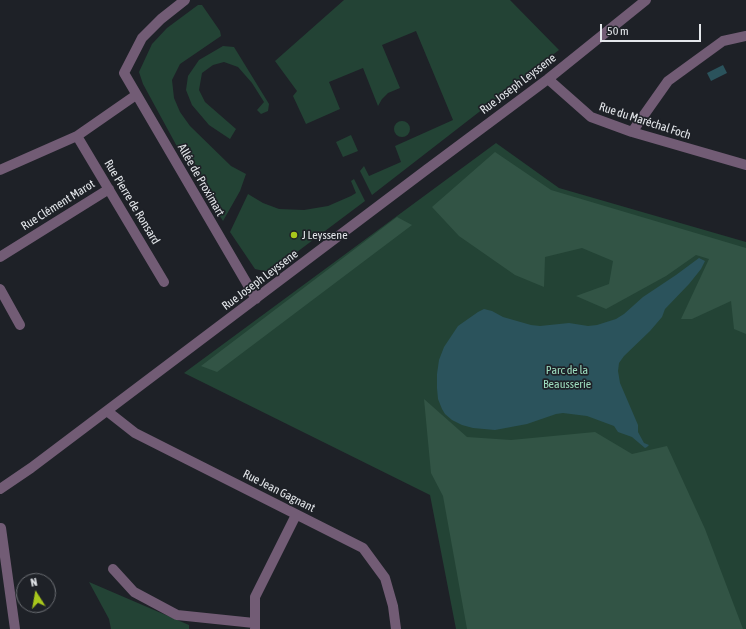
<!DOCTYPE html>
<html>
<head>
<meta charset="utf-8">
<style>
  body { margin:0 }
  #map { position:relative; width:746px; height:629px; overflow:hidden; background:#1e2127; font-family:"Asap Condensed",sans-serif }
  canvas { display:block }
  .north { position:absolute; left:16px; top:573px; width:40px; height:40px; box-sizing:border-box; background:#1e2127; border:1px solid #6d7075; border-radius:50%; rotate:349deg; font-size:11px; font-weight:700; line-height:16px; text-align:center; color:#e4e7eb }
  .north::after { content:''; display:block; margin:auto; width:14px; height:18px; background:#a8c71c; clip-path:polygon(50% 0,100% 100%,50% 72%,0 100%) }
  .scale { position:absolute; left:600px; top:24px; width:101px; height:18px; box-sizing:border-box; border:2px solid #e4e7eb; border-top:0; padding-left:5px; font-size:12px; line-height:14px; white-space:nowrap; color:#e4e7eb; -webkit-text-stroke:3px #1e2127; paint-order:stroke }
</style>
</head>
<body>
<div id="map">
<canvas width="746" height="629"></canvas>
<div class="north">N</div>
<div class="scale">50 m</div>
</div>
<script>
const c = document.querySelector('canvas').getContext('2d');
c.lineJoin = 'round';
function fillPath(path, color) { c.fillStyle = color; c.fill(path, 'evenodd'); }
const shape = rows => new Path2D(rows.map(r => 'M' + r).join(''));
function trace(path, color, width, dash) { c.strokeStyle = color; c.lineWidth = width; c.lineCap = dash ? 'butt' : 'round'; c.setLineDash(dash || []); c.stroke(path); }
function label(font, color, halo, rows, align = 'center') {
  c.font = font + ' "Asap Condensed",sans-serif'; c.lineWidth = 3.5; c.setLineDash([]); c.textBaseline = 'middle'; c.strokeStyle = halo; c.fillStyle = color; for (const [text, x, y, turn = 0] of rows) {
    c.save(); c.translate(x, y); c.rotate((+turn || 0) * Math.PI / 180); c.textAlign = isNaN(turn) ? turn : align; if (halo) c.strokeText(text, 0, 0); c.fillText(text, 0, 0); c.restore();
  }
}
fillPath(shape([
  [344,0,510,0,559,50,372,195,360,171,364,166,369,176,401,162,395,146,453,120,416,31,382,45,400,88,388,93,382,99,378,106,363,68,329,82,340,109,306,124,293,96,297,91,275,61],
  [198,5,202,5,220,31,221,36,180,64,172,80,174,98,180,112,190,126,231,166,246,174,240,191,223,221,180,152,143,84,139,72,152,44,167,28],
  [223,46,234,47,269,104,268,111,261,114,257,110,264,102,252,83,238,67,224,62,213,65,202,73,199,90,205,102,236,129,230,139,209,125,192,105,186,90,188,76,199,60],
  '394 129a8 8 0 1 1 16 0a8 8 0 1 1-16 0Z',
  [351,135,358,151,343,157,336,142],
  [496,143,559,188,746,242,746,629,456,629,430,495,184,373],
  [354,179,365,201,273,270,264,271,255,269,230,232,248,194,263,203,279,209,304,210,328,206,351,196,356,193,351,181],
  [89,582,189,625,189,629,111,629,109,619]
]), '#234335');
fillPath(shape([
  [495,152,551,190,746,248,746,334,734,329,731,301,692,319,681,319,709,259,696,255,666,276,606,309,576,296,609,284,613,261,582,248,545,257,544,287,515,275,459,236,432,207],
  [397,217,412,225,217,372,201,366],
  [424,399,467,437,511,440,595,432,632,454,667,446,705,529,743,629,467,629,443,496,431,473]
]), '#325445');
fillPath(shape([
  [723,65,727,73,711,81,707,73],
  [699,258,705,261,701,269,689,284,665,309,662,317,650,331,624,356,619,363,618,371,620,383,638,425,638,432,644,443,649,445,647,447,645,448,632,437,618,432,614,426,587,416,563,413,556,414,527,424,495,430,473,428,462,425,452,420,445,414,442,409,438,399,437,388,437,374,439,360,444,347,458,326,478,312,484,309,492,311,503,317,531,325,540,326,569,323,588,326,597,325,616,319,624,314,643,297,676,275]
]), '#2b535c');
trace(shape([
  [185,0,161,19,142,38,124,73,256,299],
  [548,79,591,117,632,132,746,165],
  [632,132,668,81,723,41,746,36],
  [77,136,164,282],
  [0,170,77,136,136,95],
  [0,257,109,189],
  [0,289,20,325],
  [107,411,135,433,363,548,385,578,393,606,396,629],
  [0,489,31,468,426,170,548,79,646,0],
  [1,528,15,629],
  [113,569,134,592,177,615,254,623],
  [255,629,255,597,296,515]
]), '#725c75', 10);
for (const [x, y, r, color] of [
  [294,235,4,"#a8c71c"]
]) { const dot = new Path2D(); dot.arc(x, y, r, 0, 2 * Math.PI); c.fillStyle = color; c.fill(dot); trace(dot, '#1e2127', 1.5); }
label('12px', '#e4e7eb', '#1e2127', [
  ["Rue Joseph Leyssene",518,84,-37],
  ["Rue du Maréchal Foch",645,121,18],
  ["Allée de Proximart",201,180,60],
  ["Rue Pierre de Ronsard",132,202,59],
  ["Rue Clément Marot",58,205,-32],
  ["Rue Joseph Leyssene",260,280,-37],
  ["Rue Jean Gagnant",279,491,27]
]);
label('12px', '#e4e7eb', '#1e2127', [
  ["J Leyssene",302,235]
], 'left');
label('12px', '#9dddbf', '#1e2127', [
  ["Parc de la",567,370],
  ["Beausserie",567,384]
]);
</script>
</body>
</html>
